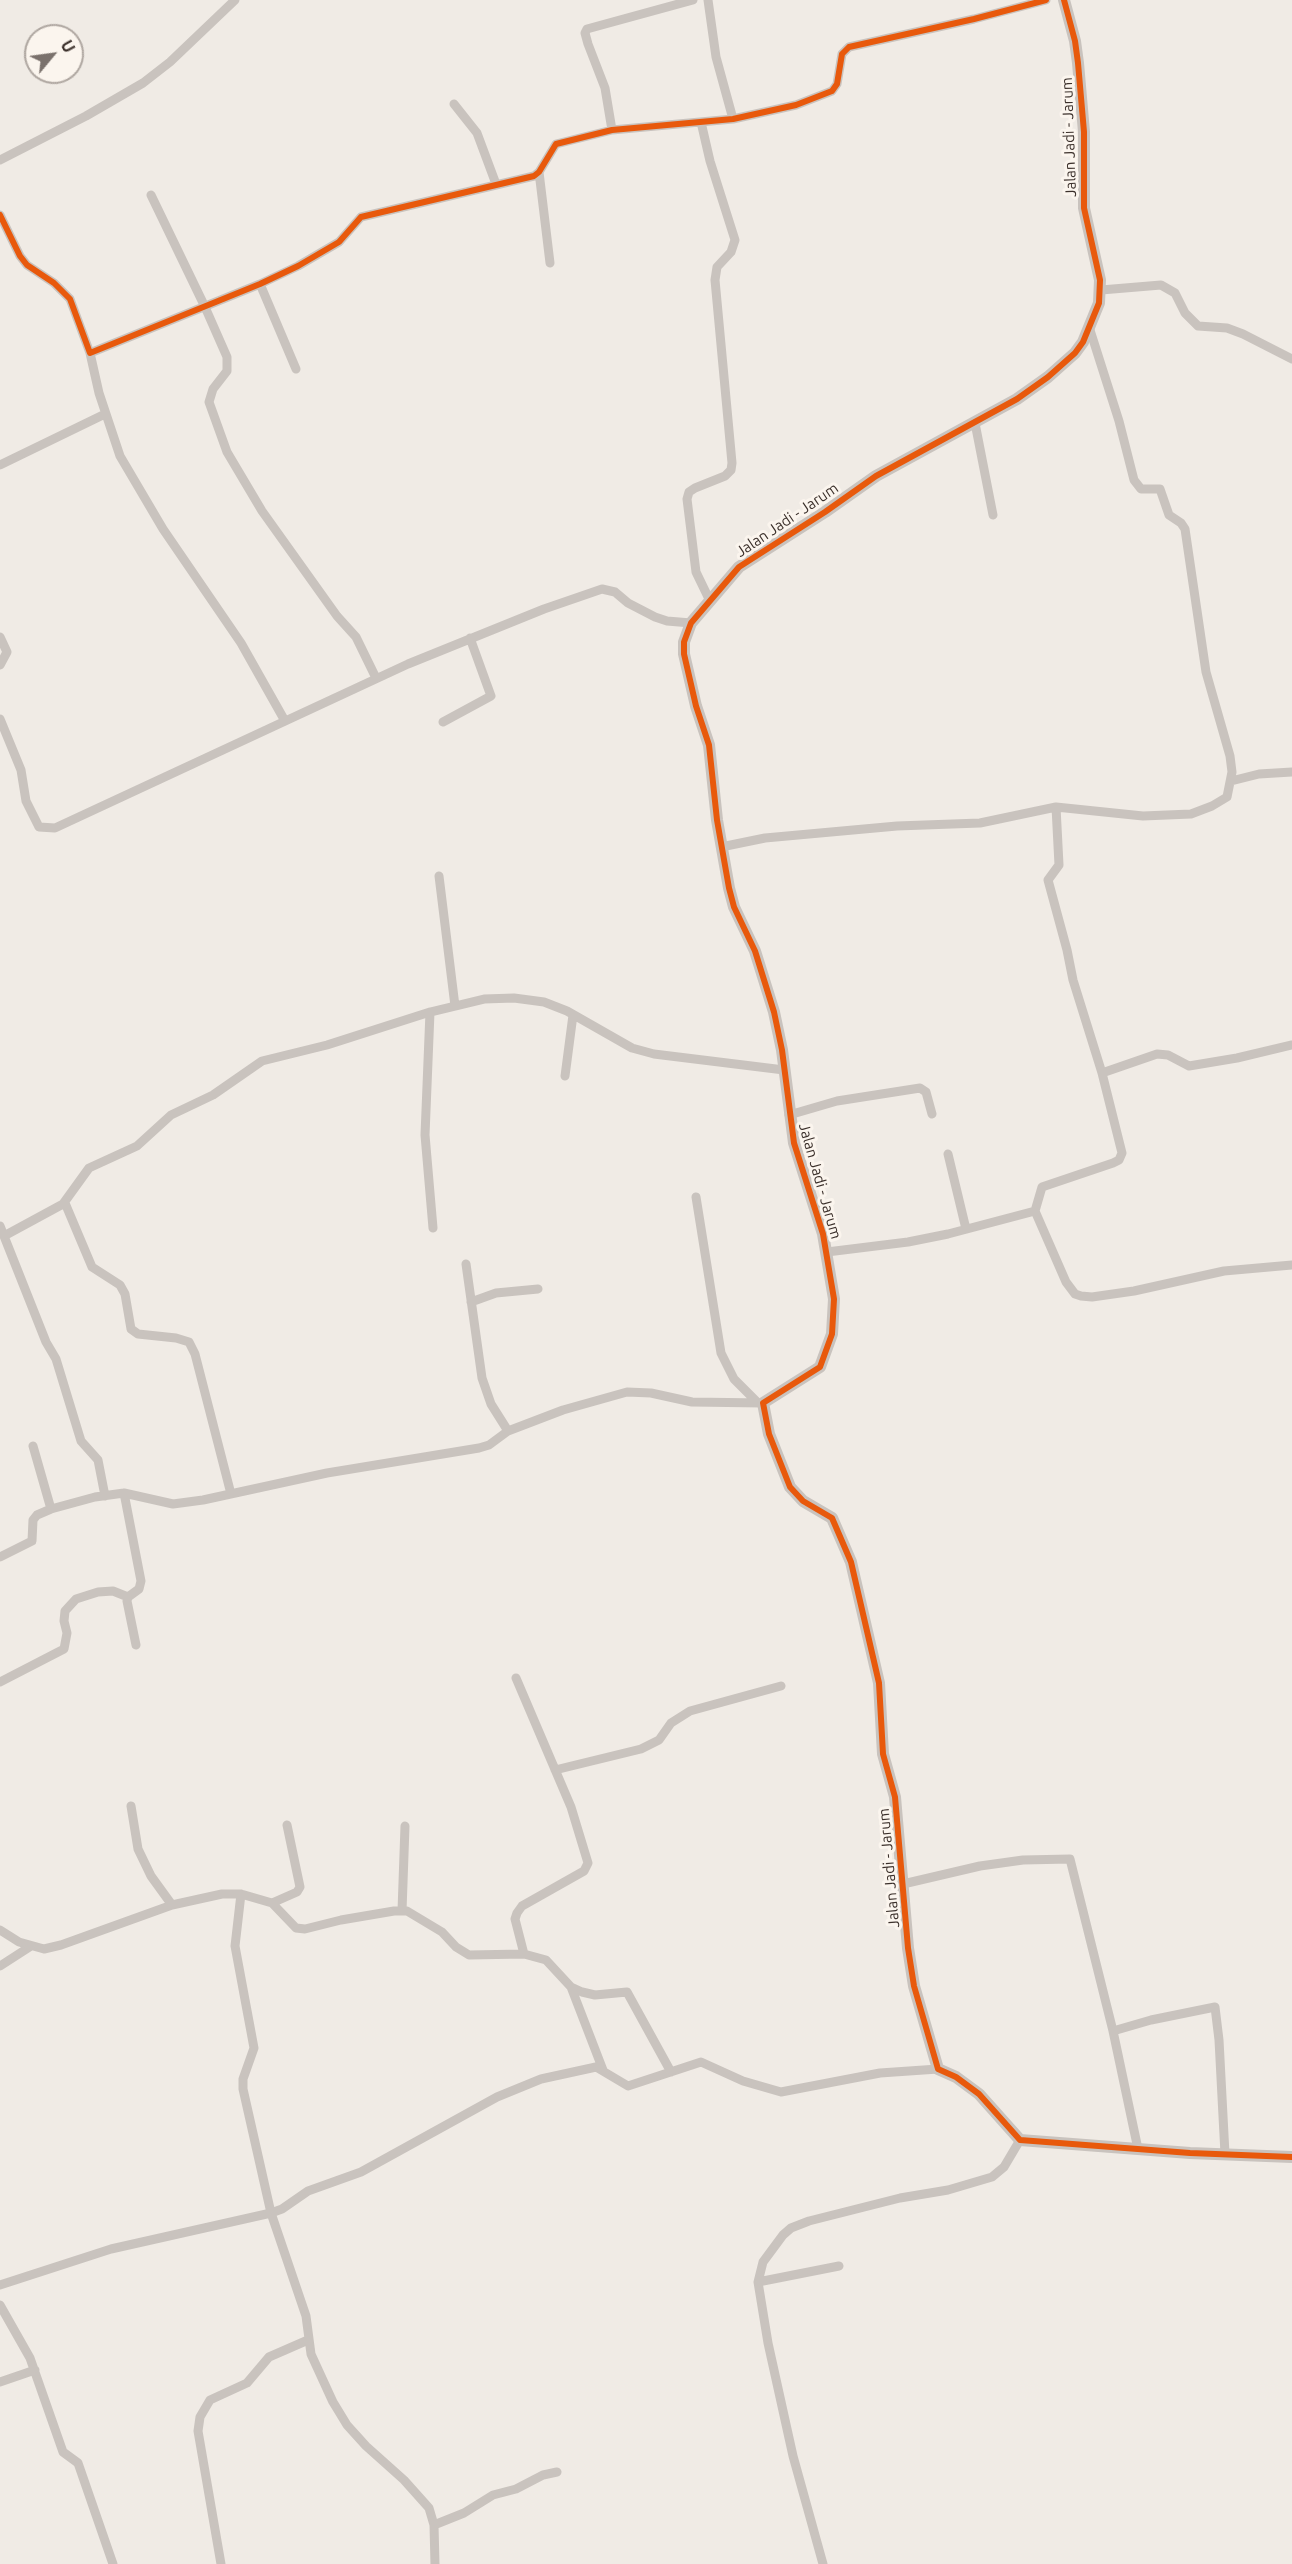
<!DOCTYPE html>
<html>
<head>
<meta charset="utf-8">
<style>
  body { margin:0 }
  #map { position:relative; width:1292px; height:2564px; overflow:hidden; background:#f0ebe5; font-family:Ubuntu,sans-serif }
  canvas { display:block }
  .north { position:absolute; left:24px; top:24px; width:60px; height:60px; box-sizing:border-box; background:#fbf5ee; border:2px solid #aea6a0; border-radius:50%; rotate:61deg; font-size:16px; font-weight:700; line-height:24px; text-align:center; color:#3b302b }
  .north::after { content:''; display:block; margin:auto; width:21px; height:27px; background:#7a716c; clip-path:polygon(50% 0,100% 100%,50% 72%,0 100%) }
</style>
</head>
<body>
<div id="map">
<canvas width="1292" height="2564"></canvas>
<div class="north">U</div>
</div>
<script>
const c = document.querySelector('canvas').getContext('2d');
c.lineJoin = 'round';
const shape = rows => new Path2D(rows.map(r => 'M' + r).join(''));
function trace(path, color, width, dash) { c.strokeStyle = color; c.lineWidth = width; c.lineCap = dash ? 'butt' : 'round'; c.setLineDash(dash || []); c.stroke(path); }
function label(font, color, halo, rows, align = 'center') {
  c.font = font + ' Ubuntu,sans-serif'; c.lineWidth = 6; c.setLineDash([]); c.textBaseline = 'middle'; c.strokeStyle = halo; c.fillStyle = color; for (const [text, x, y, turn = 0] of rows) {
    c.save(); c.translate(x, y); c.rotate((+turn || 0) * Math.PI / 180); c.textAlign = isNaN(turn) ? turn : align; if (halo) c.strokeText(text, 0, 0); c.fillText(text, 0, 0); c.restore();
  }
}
trace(shape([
  [708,0,716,57,733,119],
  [454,104,477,133,496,184],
  [701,122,710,161,735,240,731,252,717,267,715,280,732,463,731,470,725,476,695,488,689,492,687,499,696,572,710,601],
  [612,130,605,88,588,44,585,33,587,29,693,0],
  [0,160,86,116,143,83,170,62,235,0],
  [539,172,550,263],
  [151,195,205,307,227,357,227,371,213,389,209,402,227,452,262,511,337,616,356,637,376,678],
  [0,215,20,256,27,265,54,283,70,299,90,353,260,284,298,266,339,242,361,217,534,176,539,172,556,144,612,130,733,119,796,105,832,91,837,84,842,54,849,47,974,19,1046,0],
  [260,284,296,369],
  [1101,290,1161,285,1175,293,1185,313,1198,326,1227,328,1243,334,1292,359],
  [90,353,99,393,120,456,163,529,241,643,285,721],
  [975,423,993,515],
  [0,465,105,414],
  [0,637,7,652,0,665],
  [0,719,21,770,26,801,39,827,55,828,408,664,544,609,602,589,615,592,628,603,655,617,667,621,691,623],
  [443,722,491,696,470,638],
  [1231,781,1259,774,1292,772],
  [721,847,765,838,897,826,980,823,1056,807,1143,816,1191,814,1212,806,1227,797,1232,772,1230,756,1206,672,1185,529,1181,523,1169,515,1160,489,1141,489,1134,480,1119,421,1090,330],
  [439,876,455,1006],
  [430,1012,425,1135,433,1228],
  [1102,1073,1157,1054,1168,1055,1189,1066,1237,1058,1292,1045],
  [565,1076,573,1015],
  [789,1115,837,1101,920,1088,926,1092,932,1114],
  [948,1154,966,1229],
  [696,1197,721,1353,734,1379,758,1403],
  [65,1203,92,1267,120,1285,125,1294,131,1329,138,1334,176,1338,189,1342,195,1354,231,1494],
  [1035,1211,1042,1187,1113,1163,1119,1160,1122,1153,1102,1073,1073,980,1067,950,1048,880,1059,865,1056,807],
  [0,1226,46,1342,56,1359,81,1441,98,1460,105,1496],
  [4,1236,63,1204,89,1168,137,1146,171,1115,213,1095,262,1061,327,1045,430,1012,484,999,514,998,544,1002,567,1011,632,1048,654,1054,784,1070],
  [827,1252,908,1242,948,1234,1035,1211,1066,1282,1075,1294,1081,1296,1092,1297,1134,1291,1224,1271,1292,1265],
  [466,1264,482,1378,491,1404,508,1431],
  [471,1302,496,1293,538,1289],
  [33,1446,51,1509],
  [124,1493,141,1581,139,1589,128,1597,127,1601,136,1645],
  [0,1557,32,1541,33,1520,37,1515,51,1509,95,1497,124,1493,173,1504,203,1500,327,1473,479,1448,489,1445,508,1431,563,1410,627,1392,651,1393,692,1402,763,1403],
  [0,1682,64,1649,67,1633,64,1621,65,1611,76,1599,98,1592,113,1591,128,1597],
  [555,1770,641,1749,659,1740,671,1723,690,1711,781,1686],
  [131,1806,138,1849,151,1876,172,1905],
  [903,1884,980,1866,1023,1860,1070,1859,1113,2031,1138,2149],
  [241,1894,235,1946,254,2048,243,2079,243,2089,271,2213,306,2316,311,2354,333,2402,347,2425,366,2446,404,2480,429,2508,434,2525,435,2564],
  [272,1903,297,1892,300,1887,287,1825],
  [402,1911,405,1826],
  [0,1930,19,1942,44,1949,61,1945,172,1905,222,1894,241,1894,272,1903,296,1928,305,1929,341,1920,394,1911,407,1911,442,1932,456,1947,469,1955,524,1954,515,1919,517,1913,522,1906,584,1871,588,1863,571,1807,516,1678],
  [524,1954,546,1960,571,1987,582,1992,595,1995,627,1992,671,2072],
  [0,1966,31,1946],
  [571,1987,603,2070],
  [1113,2031,1151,2020,1215,2007,1219,2040,1225,2154],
  [758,2282,839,2266],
  [0,2285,111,2249,271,2213,282,2209,308,2191,361,2172,497,2097,541,2079,596,2067,628,2086,701,2062,743,2081,781,2092,880,2073,938,2069],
  [0,2305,30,2358,63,2452,78,2463,113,2564],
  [0,2382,35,2370],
  [434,2525,464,2513,493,2495,516,2489,543,2475,557,2472],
  [221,2564,198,2431,200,2417,210,2400,247,2383,269,2357,308,2340],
  [823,2564,793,2456,768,2343,758,2282,763,2262,783,2235,791,2228,809,2221,900,2198,948,2190,992,2177,1004,2167,1020,2140]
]), '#c9c3be', 9);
trace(shape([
  [1064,0,1075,41,1078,63,1084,132,1084,208,1100,280,1099,303,1083,342,1075,353,1048,377,1017,399,876,476,825,512,739,567,691,623,684,642,684,654,696,706,709,745,717,820,729,888,734,907,755,951,774,1012,782,1050,794,1143,823,1234,834,1299,832,1334,820,1367,763,1403,769,1434,790,1487,803,1501,832,1518,851,1562,879,1683,883,1754,895,1797,908,1948,914,1986,938,2069,956,2077,979,2094,1020,2140,1190,2153,1292,2157]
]), '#c9c3be', 12);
trace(shape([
  [1064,0,1075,41,1078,63,1084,132,1084,208,1100,280,1099,303,1083,342,1075,353,1048,377,1017,399,876,476,825,512,739,567,691,623,684,642,684,654,696,706,709,745,717,820,729,888,734,907,755,951,774,1012,782,1050,794,1143,823,1234,834,1299,832,1334,820,1367,763,1403,769,1434,790,1487,803,1501,832,1518,851,1562,879,1683,883,1754,895,1797,908,1948,914,1986,938,2069,956,2077,979,2094,1020,2140,1190,2153,1292,2157],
  [0,215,20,256,27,265,54,283,70,299,90,353,260,284,298,266,339,242,361,217,534,176,539,172,556,144,612,130,733,119,796,105,832,91,837,84,842,54,849,47,974,19,1046,0]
]), '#e8590c', 6);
label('15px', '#3b302b', '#fbf5ee', [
  ["Jalan Jadi - Jarum",1069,137,-92],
  ["Jalan Jadi - Jarum",787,520,-34],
  ["Jalan Jadi - Jarum",820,1181,74],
  ["Jalan Jadi - Jarum",889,1868,-95]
]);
</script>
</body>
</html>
